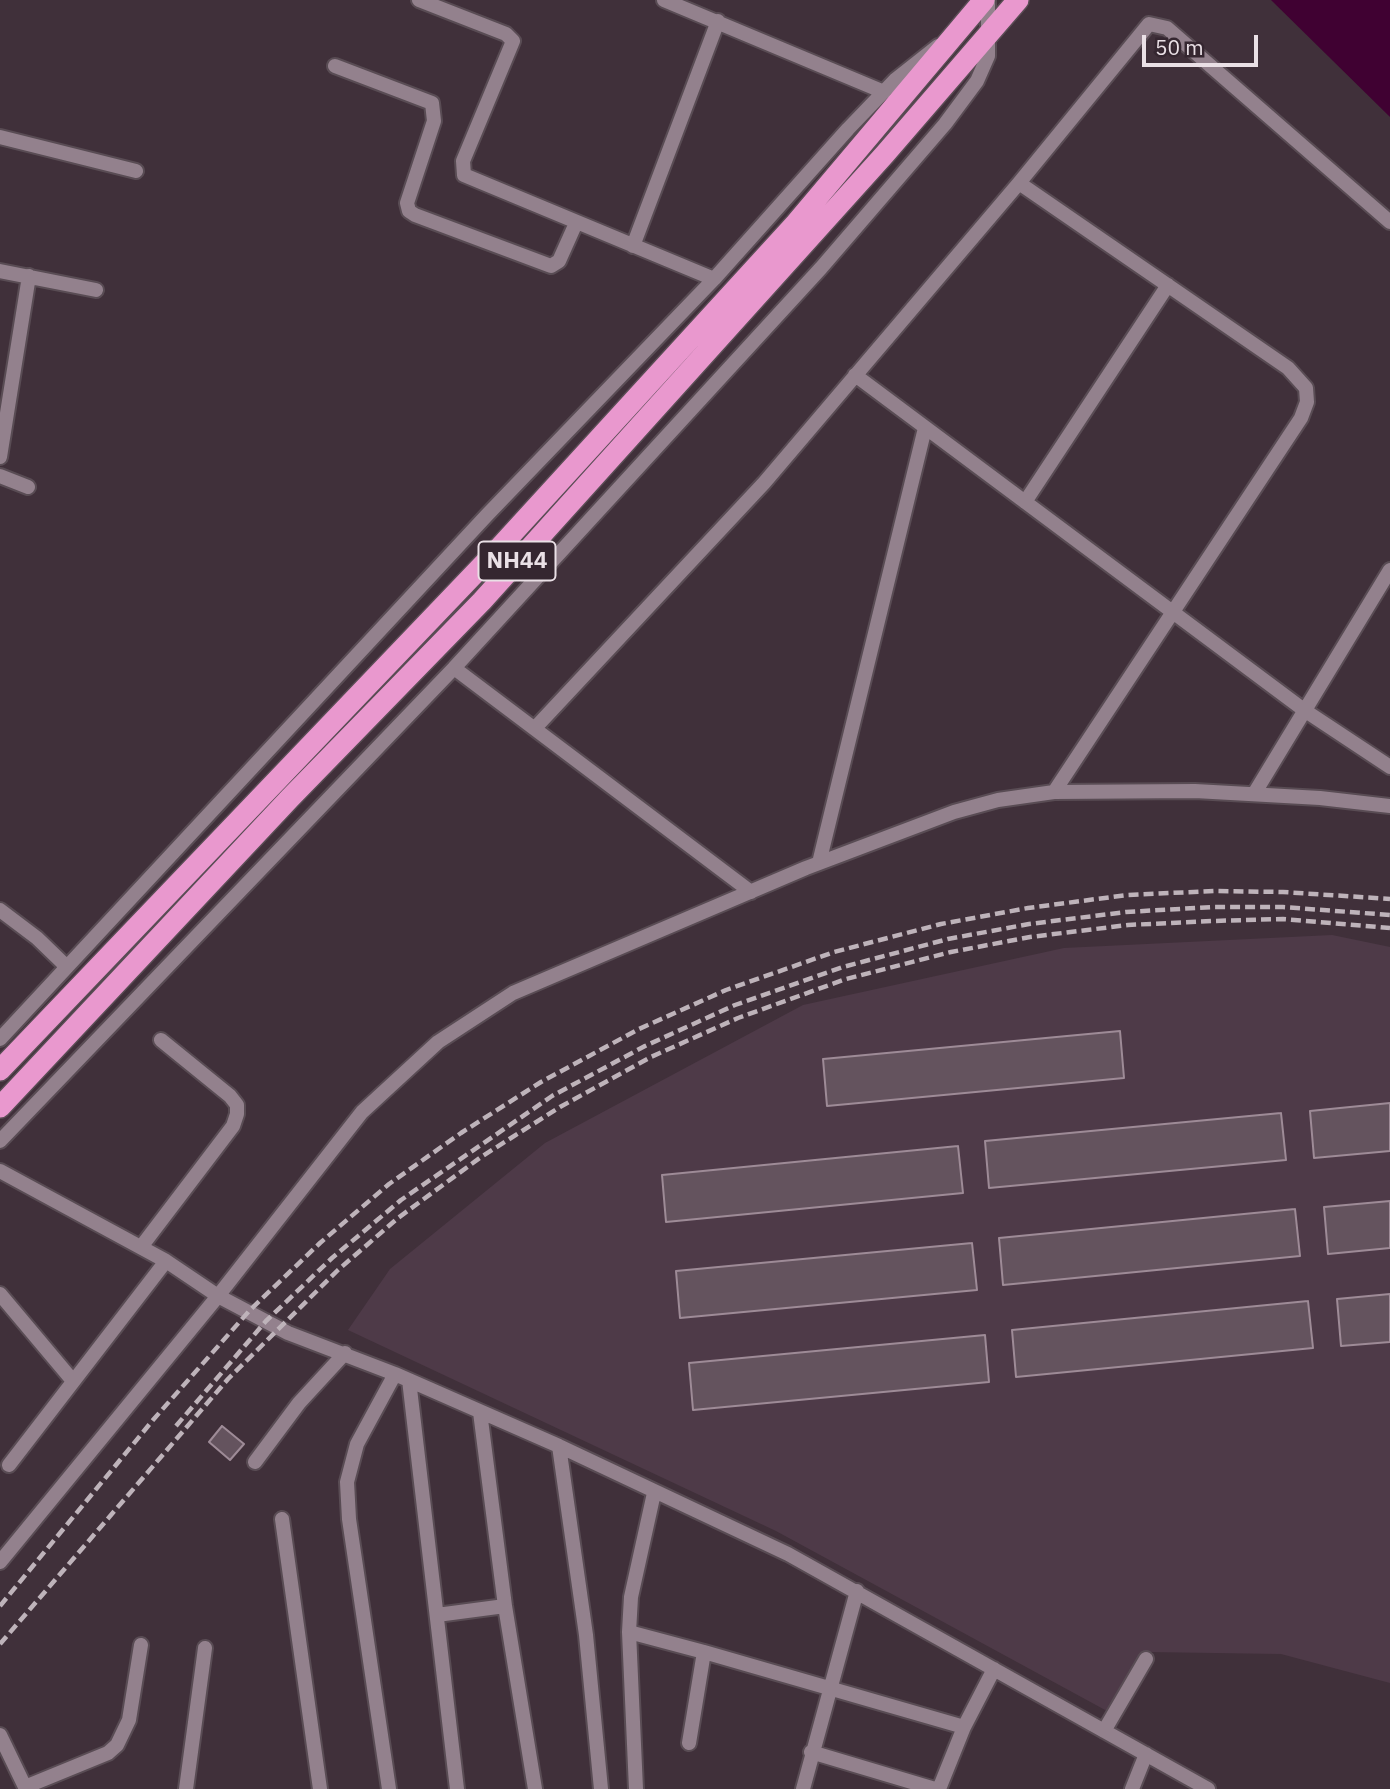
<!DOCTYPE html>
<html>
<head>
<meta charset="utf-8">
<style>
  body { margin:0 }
  #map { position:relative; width:1390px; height:1789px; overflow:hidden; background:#40303a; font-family:"IBM Plex Sans",sans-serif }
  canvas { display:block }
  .scale { position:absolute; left:1142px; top:35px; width:116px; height:32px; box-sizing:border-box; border:4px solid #eae0e6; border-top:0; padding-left:9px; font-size:21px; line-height:24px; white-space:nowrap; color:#eae0e6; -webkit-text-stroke:5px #352630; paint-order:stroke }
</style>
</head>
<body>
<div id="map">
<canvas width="1390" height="1789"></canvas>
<div class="scale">50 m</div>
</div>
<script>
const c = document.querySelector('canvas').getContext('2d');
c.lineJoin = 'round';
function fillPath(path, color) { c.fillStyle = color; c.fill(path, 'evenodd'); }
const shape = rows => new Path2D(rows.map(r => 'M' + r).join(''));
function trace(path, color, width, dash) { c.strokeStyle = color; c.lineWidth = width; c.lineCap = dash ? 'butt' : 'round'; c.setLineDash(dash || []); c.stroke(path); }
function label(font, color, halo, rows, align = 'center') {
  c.font = font + ' "IBM Plex Sans",sans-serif'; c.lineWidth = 7; c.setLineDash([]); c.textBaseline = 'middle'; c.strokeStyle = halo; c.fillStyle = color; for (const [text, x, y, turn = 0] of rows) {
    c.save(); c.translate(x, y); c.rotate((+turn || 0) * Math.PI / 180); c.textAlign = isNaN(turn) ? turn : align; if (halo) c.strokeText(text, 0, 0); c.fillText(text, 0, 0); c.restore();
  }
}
fillPath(shape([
  [1332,935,1390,947,1390,1683,1281,1654,1148,1652,1107,1711,776,1531,348,1330,390,1269,545,1143,803,1005,1064,948]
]), '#4e3a48');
fillPath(shape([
  [1271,0,1390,0,1390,117]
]), '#400132');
const building = shape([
  [1120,1031,1124,1078,827,1106,823,1059,1120,1031],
  [1390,1103,1390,1151,1314,1158,1310,1111,1390,1103],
  [1281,1113,1286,1160,989,1188,985,1141,1281,1113],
  [958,1146,963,1193,666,1222,662,1175,958,1146],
  [1390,1201,1390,1248,1328,1254,1324,1207,1390,1201],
  [1295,1209,1300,1256,1003,1285,999,1238,1295,1209],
  [972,1243,977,1290,680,1318,676,1271,972,1243],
  [1390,1294,1390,1342,1341,1346,1337,1299,1390,1294],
  [1308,1301,1313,1348,1016,1377,1012,1330,1308,1301],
  [985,1335,989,1382,693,1410,689,1363,985,1335],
  [222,1426,244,1444,230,1460,209,1442,222,1426]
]);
fillPath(building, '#64535e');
trace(building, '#9e8b97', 2);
const minor = shape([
  [419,0,506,34,513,41,463,161,464,175,714,279],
  [664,0,884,92],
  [335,66,432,103,434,121,407,203,409,211,415,215,551,266,559,261,576,223],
  [0,137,136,171],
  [1019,183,1288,368,1306,388,1307,402,1301,418,1054,792],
  [633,246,718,21],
  [0,271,96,290],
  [855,375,1304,710,1390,767],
  [0,457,29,276],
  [0,476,28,487],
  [1025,502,1168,285],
  [454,668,751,892],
  [535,728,764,483,1019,183,1149,24,1167,28,1390,222],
  [1254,794,1390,570],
  [819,863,925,428],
  [0,910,37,938,67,967],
  [0,1039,487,515,714,279,848,129,895,80,938,46],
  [0,1141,454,668,821,268,945,124,977,81,988,56,988,0],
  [0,1171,166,1261,218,1296,288,1333,395,1374,559,1446,788,1554,1208,1789],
  [141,1247,233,1126,237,1114,237,1105,230,1096,161,1040],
  [0,1294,73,1381],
  [409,1380,457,1789],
  [480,1412,505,1606,535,1789],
  [559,1446,586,1635,601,1789],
  [255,1462,299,1403,345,1353],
  [9,1465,166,1261],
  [654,1493,631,1597,629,1632,704,1652],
  [282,1519,320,1789],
  [0,1562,218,1296,362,1112,438,1042,513,993,806,868,954,812,998,800,1054,792,1195,791,1320,798,1390,806],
  [437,1615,505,1606],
  [629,1632,636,1789],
  [1104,1731,1146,1659],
  [0,1735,26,1789],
  [689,1743,704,1652,964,1727],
  [811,1752,935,1789],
  [25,1787,108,1753,117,1745,129,1720,141,1645],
  [186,1789,205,1648],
  [389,1789,349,1519,347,1482,357,1444,395,1374],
  [803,1789,857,1591],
  [939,1789,964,1727,994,1669],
  [1132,1789,1146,1754]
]);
const highway = shape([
  [0,1070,499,548,796,223,984,0],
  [0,1107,290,798,482,601,885,154,1018,0]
]);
trace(minor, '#594c54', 18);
trace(highway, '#594c54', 24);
trace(minor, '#93818d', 14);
trace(highway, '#e998ce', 21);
trace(shape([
  [176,1426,266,1321,332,1258,401,1200,552,1096,645,1046,735,1005,843,967,948,939,1029,924,1126,912,1213,907,1283,907,1390,915],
  [0,1606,153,1420,250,1310,320,1243,389,1184,461,1133,541,1082,639,1029,726,990,834,952,941,924,1028,908,1127,895,1214,891,1283,892,1390,899],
  [0,1644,228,1379,338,1270,398,1218,481,1157,560,1107,651,1057,738,1018,846,979,951,952,1030,937,1128,925,1212,921,1283,919,1390,928]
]), '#beb3ba', 4.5, [10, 5]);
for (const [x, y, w] of [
  [517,561,77]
]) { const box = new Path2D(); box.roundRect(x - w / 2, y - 19.5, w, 39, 5); c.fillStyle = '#352630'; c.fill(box); trace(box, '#eae0e6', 2); }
label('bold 23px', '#eae0e6', null, [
  ["NH44",517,561]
]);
</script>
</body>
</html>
